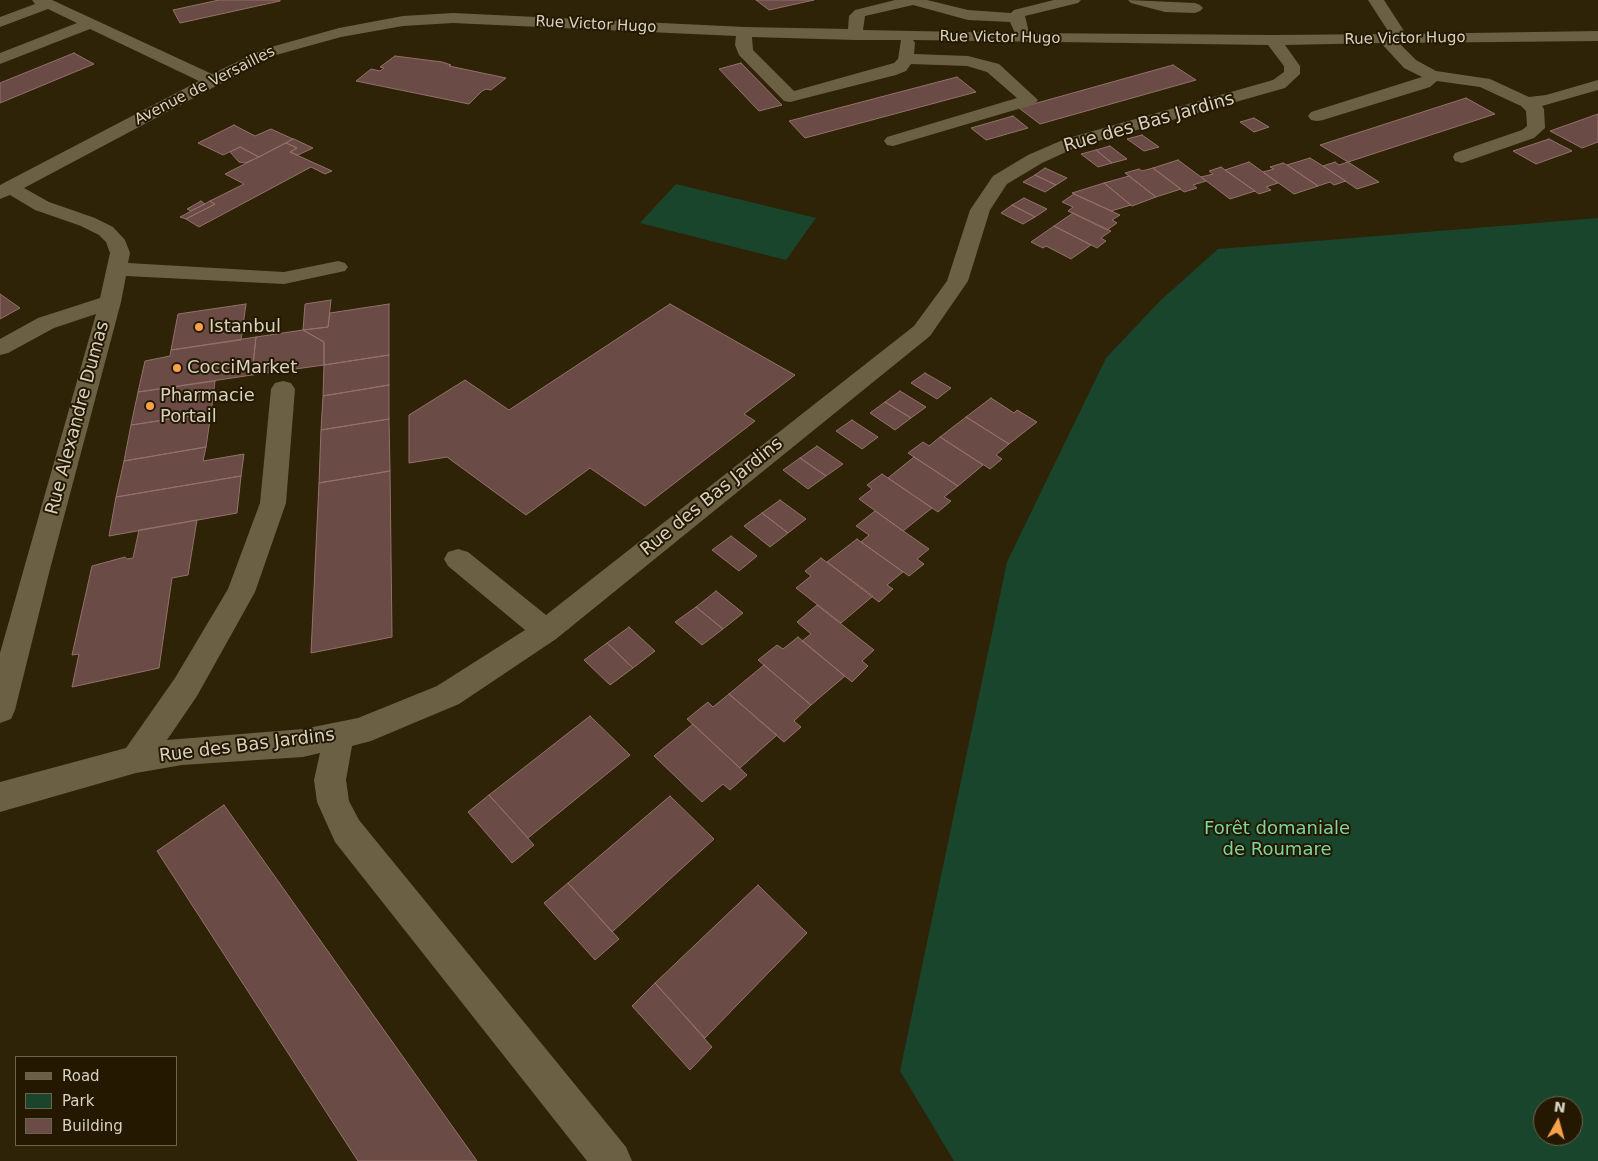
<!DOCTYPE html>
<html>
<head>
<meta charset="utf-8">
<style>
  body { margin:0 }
  #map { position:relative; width:1598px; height:1161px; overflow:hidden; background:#2e2307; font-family:"DejaVu Sans",sans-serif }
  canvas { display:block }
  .legend { position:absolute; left:15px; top:1056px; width:162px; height:90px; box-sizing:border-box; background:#241900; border:1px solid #6c634e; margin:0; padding:6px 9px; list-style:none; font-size:15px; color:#d9d2c2 }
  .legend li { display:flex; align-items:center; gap:10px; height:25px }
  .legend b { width:25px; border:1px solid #6c634e }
  .north { position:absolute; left:1533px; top:1096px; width:50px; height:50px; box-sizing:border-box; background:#241900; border:1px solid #6c634e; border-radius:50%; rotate:7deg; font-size:14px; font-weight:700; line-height:20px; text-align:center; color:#d9d2c2 }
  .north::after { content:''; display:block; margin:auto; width:18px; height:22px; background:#f8a14a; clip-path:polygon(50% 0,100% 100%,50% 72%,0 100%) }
</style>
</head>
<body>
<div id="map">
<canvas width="1598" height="1161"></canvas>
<ul class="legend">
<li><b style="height:6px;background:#6c6044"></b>Road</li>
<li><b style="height:14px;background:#19452c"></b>Park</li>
<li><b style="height:14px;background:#6b4b45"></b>Building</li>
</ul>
<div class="north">N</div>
</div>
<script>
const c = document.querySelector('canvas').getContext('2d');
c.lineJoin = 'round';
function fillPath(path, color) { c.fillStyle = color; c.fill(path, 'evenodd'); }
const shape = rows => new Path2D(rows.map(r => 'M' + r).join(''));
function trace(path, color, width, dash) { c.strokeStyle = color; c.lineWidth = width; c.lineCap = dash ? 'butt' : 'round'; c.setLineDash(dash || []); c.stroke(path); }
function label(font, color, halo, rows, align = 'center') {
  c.font = font + ' "DejaVu Sans",sans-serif'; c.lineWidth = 4; c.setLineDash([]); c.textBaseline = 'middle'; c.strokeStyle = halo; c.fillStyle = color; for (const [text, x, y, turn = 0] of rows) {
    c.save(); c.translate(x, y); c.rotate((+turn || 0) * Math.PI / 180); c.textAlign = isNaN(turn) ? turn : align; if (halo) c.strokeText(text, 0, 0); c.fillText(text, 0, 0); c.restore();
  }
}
fillPath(shape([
  [676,184,816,218,786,260,640,223],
  [1598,218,1598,1161,954,1161,900,1071,1007,562,1106,358,1161,300,1218,249],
  [1543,1106,1573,1106,1573,1136,1543,1136]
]), '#19452c');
const building = shape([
  [219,0,280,0,280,1,180,23,173,10,219,0],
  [756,0,814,0,769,10,756,0],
  [74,53,94,64,0,103,0,83,74,53],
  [395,56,442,62,451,65,449,66,506,78,491,90,486,89,482,91,469,104,356,81,371,69,380,71,384,68,380,67,395,56],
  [741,63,782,105,759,111,719,69,741,63],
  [1173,65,1196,80,1040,124,1019,108,1173,65],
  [957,77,976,92,805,138,789,121,957,77],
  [1466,98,1495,114,1348,162,1320,145,1466,98],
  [1598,114,1598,142,1582,148,1550,131,1598,114],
  [1013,116,1028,128,986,140,971,128,1013,116],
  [1254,118,1269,127,1254,132,1240,122,1254,118],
  [234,125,255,136,271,129,293,139,259,157,240,147,223,155,198,143,234,125],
  [1142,135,1159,147,1144,151,1127,139,1142,135],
  [293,139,294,139,313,148,298,155,290,152,297,148,286,143,293,139],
  [1549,139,1572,151,1536,164,1513,151,1549,139],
  [286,143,297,148,290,152,332,171,325,174,311,167,199,227,186,219,215,204,210,201,244,184,225,174,286,143],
  [1110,146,1127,159,1112,163,1096,150,1110,146],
  [240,147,259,157,245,163,239,162,230,152,240,147],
  [1096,150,1112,163,1098,167,1081,154,1096,150],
  [1310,158,1323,166,1346,181,1334,185,1330,182,1318,186,1287,165,1310,158],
  [1178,160,1201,177,1206,181,1193,185,1197,188,1184,192,1153,168,1178,160],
  [1249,162,1263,172,1278,183,1266,187,1271,190,1259,194,1225,170,1249,162],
  [1335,162,1339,165,1348,162,1379,182,1357,189,1323,166,1335,162],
  [1283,163,1287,165,1318,186,1294,194,1263,172,1274,169,1270,167,1283,163],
  [1221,167,1225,170,1255,191,1230,199,1201,177,1213,174,1209,171,1221,167],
  [1045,168,1067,178,1056,185,1035,175,1045,168],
  [1153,168,1181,189,1156,197,1125,173,1139,169,1142,171,1153,168],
  [1035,175,1056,185,1045,192,1023,182,1035,175],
  [1129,176,1156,197,1132,206,1104,183,1129,176],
  [1104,183,1131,205,1111,211,1072,193,1104,183],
  [1074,194,1120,215,1112,220,1117,223,1107,230,1068,211,1073,207,1062,202,1074,194],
  [1024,198,1047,209,1035,217,1012,205,1024,198],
  [201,201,205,204,191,211,187,209,201,201],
  [210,201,215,204,186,219,180,217,210,201],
  [1012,205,1035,217,1023,224,1001,213,1012,205],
  [1073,213,1111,231,1101,238,1106,241,1097,248,1054,226,1073,213],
  [1054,226,1091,245,1071,259,1046,246,1043,248,1031,242,1054,226],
  [0,294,20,308,0,319,0,294],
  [331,300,328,327,303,330,305,304,331,300],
  [246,304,241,340,171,350,178,314,246,304],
  [389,304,389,355,324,365,324,342,303,330,328,327,330,313,389,304],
  [670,304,795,375,744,414,755,421,645,506,590,468,526,515,447,457,409,463,409,415,465,380,509,410,670,304],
  [303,330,324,342,324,365,252,375,256,337,303,330],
  [256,337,252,375,138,392,145,361,170,356,171,350,256,337],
  [389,355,389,385,323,396,324,365,389,355],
  [925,373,951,388,937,399,911,383,925,373],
  [215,381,211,413,131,425,138,392,215,381],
  [389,385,389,419,321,430,323,396,389,385],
  [900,391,926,407,911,418,885,402,900,391],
  [991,398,1014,413,1017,410,1037,422,1009,444,966,417,991,398],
  [885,402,911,418,895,430,870,413,885,402],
  [211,413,206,447,124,461,131,425,211,413],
  [966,417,1009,444,996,455,1002,459,990,469,940,437,966,417],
  [389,419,390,471,319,483,321,430,389,419],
  [852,420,878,437,862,449,836,431,852,420],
  [940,437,983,465,958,486,908,453,923,442,929,446,940,437],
  [817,446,843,464,826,476,800,458,817,446],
  [206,447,203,461,244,454,241,476,116,497,124,461,206,447],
  [914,457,958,486,944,497,951,501,938,512,888,478,914,457],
  [800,458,826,476,808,489,783,470,800,458],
  [390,471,392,637,311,653,319,483,390,471],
  [882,474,932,508,903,531,859,499,872,489,867,485,882,474],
  [241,476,237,513,109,536,116,497,241,476],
  [780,500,806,519,788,533,762,513,780,500],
  [875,511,929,549,917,559,924,564,909,576,861,542,869,535,856,526,875,511],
  [762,513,788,533,770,547,744,526,762,513],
  [197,520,188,575,172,578,159,668,72,687,79,654,72,655,92,566,125,557,127,559,133,558,139,530,197,520],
  [731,536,757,556,739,571,712,550,731,536],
  [857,539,903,572,887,585,893,589,879,602,827,562,857,539],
  [821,558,873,596,841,623,796,588,811,576,805,571,821,558],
  [716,591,743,613,723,629,696,607,716,591],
  [817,605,874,650,862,661,868,666,852,682,802,641,811,634,797,622,817,605],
  [696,607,723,629,702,645,675,622,696,607],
  [629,627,655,651,633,668,607,643,629,627],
  [798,637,845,676,811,705,758,660,777,645,783,649,798,637],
  [607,643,633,668,610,685,584,660,607,643],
  [764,665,811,705,794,721,801,727,784,742,729,694,764,665],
  [729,694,777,735,740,768,687,719,708,702,713,707,729,694],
  [590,716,630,755,528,838,489,795,590,716],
  [693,724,747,775,730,790,723,784,702,802,654,756,693,724],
  [489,795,534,845,512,863,468,812,489,795],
  [670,796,714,839,612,932,568,883,670,796],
  [224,805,477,1161,358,1161,157,851,224,805],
  [568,883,619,939,595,960,544,903,568,883],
  [758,885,807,933,705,1038,655,983,758,885],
  [655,983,712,1047,690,1070,632,1006,655,983]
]);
fillPath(building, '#6b4b45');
trace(building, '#93716a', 1);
fillPath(shape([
  [32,0,52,0,212,74,264,49,339,28,403,16,453,13,745,27,848,29,849,16,855,10,895,0,927,0,968,10,1011,13,1014,10,1054,0,1081,0,1078,3,1025,16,1029,33,1273,35,1390,34,1368,0,1384,0,1406,34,1598,31,1598,41,1399,43,1416,60,1436,71,1490,79,1529,97,1546,95,1598,80,1598,90,1542,106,1544,109,1545,128,1534,138,1462,163,1455,161,1453,157,1455,153,1522,130,1527,126,1526,111,1521,106,1480,87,1437,81,1430,87,1323,120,1317,121,1311,120,1308,116,1311,112,1422,77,1404,68,1381,43,1285,45,1300,66,1300,74,1285,88,1077,147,1042,163,1007,184,990,210,968,281,930,336,556,639,459,704,371,741,352,746,346,780,349,801,359,820,626,1147,632,1161,587,1161,335,842,317,802,314,780,320,753,303,757,182,765,136,773,0,812,0,782,126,748,175,678,228,589,260,503,271,389,275,383,283,381,291,383,295,389,286,503,255,592,197,696,167,740,303,729,358,718,437,686,525,630,448,566,444,559,448,552,458,549,468,552,546,615,914,326,947,281,970,210,993,176,1028,155,1065,139,1273,80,1284,72,1284,66,1268,45,913,40,915,43,914,54,968,56,999,64,1038,100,1035,104,893,146,887,145,884,141,887,137,1017,98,987,72,967,66,911,64,906,71,896,75,790,102,784,101,739,55,735,45,736,36,453,23,403,26,341,37,276,55,250,68,24,188,49,202,95,218,113,227,125,240,130,253,128,263,284,272,338,261,345,263,348,267,345,271,284,284,126,276,121,302,49,573,15,710,11,719,0,723,0,653,96,314,54,328,8,353,0,355,0,339,38,318,100,298,110,253,106,242,99,235,81,226,35,210,10,195,0,199,0,185,199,81,90,29,0,64,0,53,77,23,48,9,0,27,0,17,35,4,32,0],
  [913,5,968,20,1010,22,1015,33,863,30,865,16,913,5],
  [752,37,855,40,901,40,898,59,894,63,794,91,753,50,752,37],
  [1128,0,1195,3,1200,5,1203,8,1200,11,1195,13,1165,12,1131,3,1128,0]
]), '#6c6044');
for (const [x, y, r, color] of [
  [199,327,5,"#f8a14a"],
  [177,368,5,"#f8a14a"],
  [150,406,5,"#f8a14a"]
]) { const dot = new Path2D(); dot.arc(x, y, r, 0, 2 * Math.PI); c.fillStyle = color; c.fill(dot); trace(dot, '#241900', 2); }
label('15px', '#d9d2c2', '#241900', [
  ["Rue Victor Hugo",596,25,3],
  ["Rue Victor Hugo",1000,38,1],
  ["Rue Victor Hugo",1405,39,-1],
  ["Avenue de Versailles",205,86,-27]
]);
label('18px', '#d9d2c2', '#241900', [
  ["Rue des Bas Jardins",1149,123,-16],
  ["Rue Alexandre Dumas",78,418,-75],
  ["Rue des Bas Jardins",712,497,-39],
  ["Rue des Bas Jardins",247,746,-7]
]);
label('18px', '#d9d2c2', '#241900', [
  ["Istanbul",209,327],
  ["CocciMarket",187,368],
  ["Pharmacie",160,396],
  ["Portail",160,417]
], 'left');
label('18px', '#7dd59f', '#241900', [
  ["Forêt domaniale",1277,829],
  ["de Roumare",1277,850]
]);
</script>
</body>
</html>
